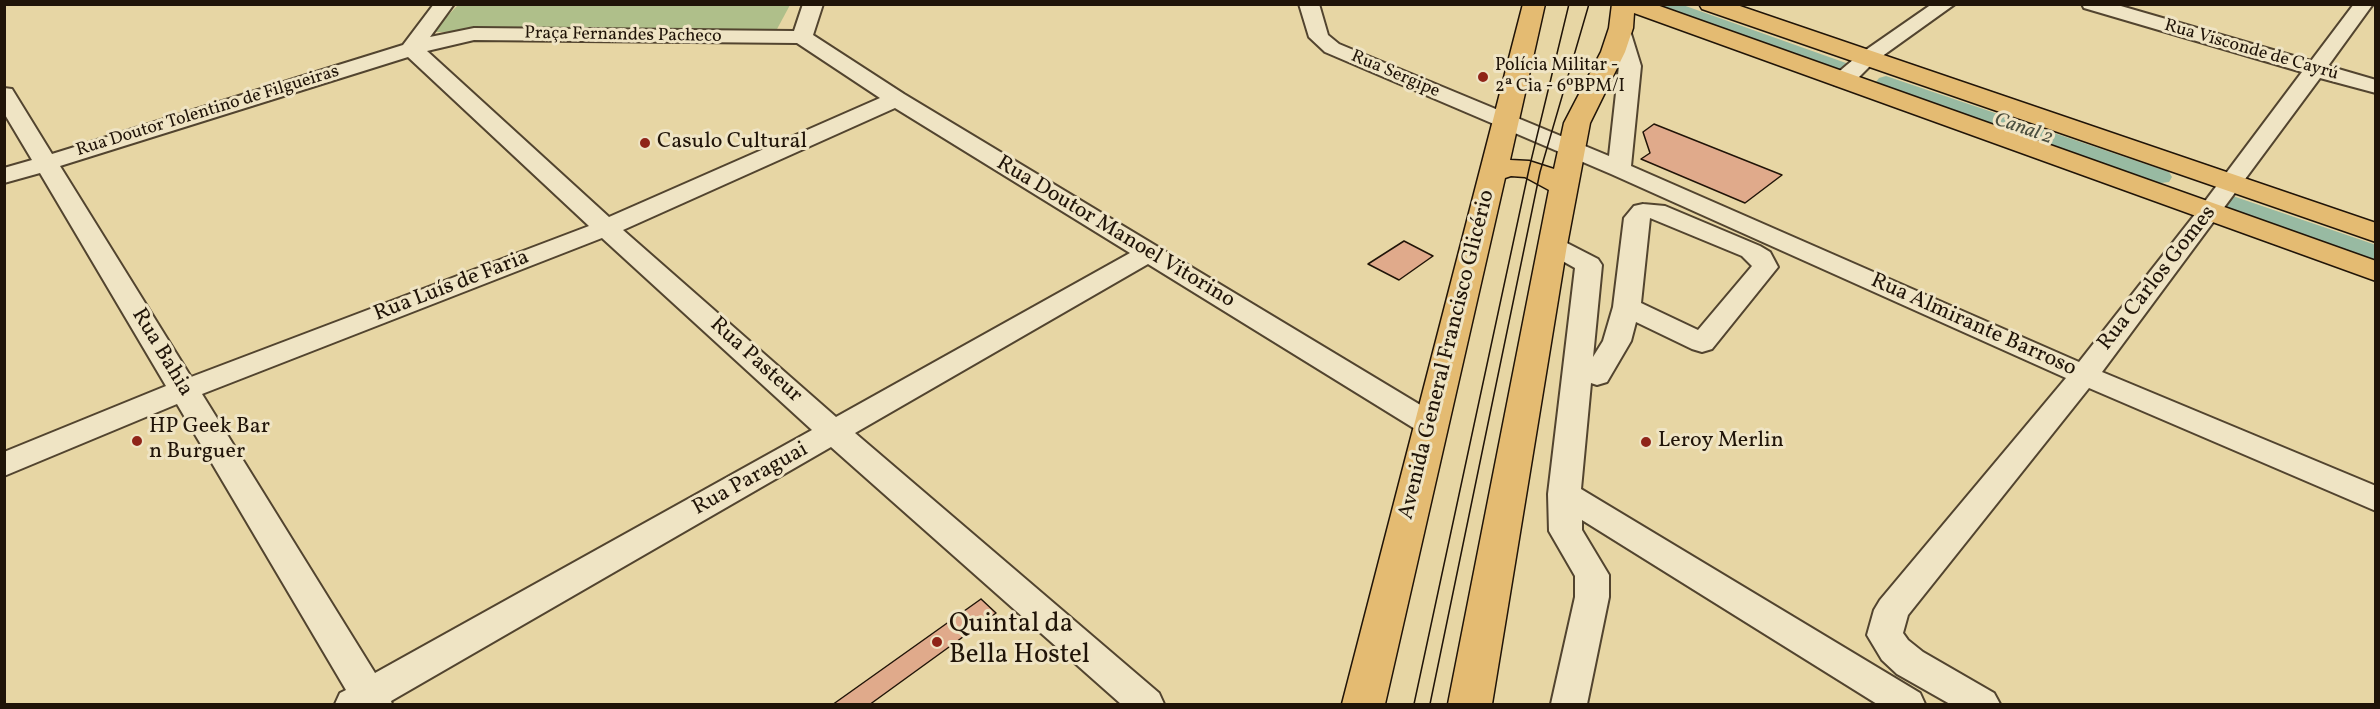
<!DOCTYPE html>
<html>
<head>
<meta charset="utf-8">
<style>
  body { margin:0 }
  #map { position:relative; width:2380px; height:709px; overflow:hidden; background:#e7d6a4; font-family:Vollkorn,serif }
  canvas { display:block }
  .frame { position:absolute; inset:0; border:6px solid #201408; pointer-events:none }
</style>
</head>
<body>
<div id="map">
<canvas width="2380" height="709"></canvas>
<div class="frame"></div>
</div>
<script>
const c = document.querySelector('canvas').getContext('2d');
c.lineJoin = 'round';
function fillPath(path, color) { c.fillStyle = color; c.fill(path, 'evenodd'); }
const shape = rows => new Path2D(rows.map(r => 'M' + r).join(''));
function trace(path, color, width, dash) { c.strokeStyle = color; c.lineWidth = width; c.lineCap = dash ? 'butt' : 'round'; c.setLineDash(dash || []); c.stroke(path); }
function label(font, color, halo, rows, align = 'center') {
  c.font = font + ' Vollkorn,serif'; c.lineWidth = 6; c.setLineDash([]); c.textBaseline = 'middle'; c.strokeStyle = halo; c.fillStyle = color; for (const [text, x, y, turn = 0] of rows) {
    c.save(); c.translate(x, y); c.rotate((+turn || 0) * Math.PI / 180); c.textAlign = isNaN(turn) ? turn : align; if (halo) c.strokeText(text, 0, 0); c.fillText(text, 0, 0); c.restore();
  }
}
fillPath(shape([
  [458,5,790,5,776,31,432,32]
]), '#afbf8a');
fillPath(shape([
  [1654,4,1680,4,1846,63,1848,67,1846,71,1839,73,1832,71,1656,8,1654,4],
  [1886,76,2169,172,2172,177,2169,182,2161,183,2153,182,1879,86,1876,82,1879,78,1886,76],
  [2224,193,2376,245,2376,260,2216,205,2213,200,2216,195,2224,193]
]), '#98baa2');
const building = shape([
  [1654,124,1782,175,1745,203,1641,159,1650,153,1643,132,1654,124],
  [1404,241,1433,256,1399,280,1368,264,1404,241],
  [981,599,996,613,869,705,832,705,981,599]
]);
fillPath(building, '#e0aa8b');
trace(building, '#201408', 1.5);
const minor = shape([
  [434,4,454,4,430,37,474,28,794,31,803,4,823,4,813,35,904,94,1442,418,1446,425,1442,432,1431,435,1420,432,1148,264,855,433,1159,693,1164,704,1121,704,831,447,391,701,392,704,335,704,340,693,346,690,177,404,4,476,4,452,166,386,40,173,4,183,4,168,32,160,4,113,4,88,12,89,52,154,403,45,434,4],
  [474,40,797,43,880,98,609,217,427,51,474,40],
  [408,57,589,226,191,377,60,166,408,57],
  [895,108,1130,253,836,417,623,230,895,108],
  [602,238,812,430,375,673,202,394,602,238],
  [1299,4,1319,4,1328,35,1339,44,1609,156,1619,66,1611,28,1614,24,1621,22,1628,24,1641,66,1631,166,2079,362,2200,208,2302,72,2084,8,2082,4,2114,4,2311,61,2354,4,2373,4,2328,66,2376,80,2376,93,2320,78,2102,372,2376,486,2376,511,2089,388,1908,615,1903,633,1908,640,1923,652,1994,693,2000,704,1950,704,1897,674,1882,660,1867,635,1874,610,1880,600,2066,378,1611,174,1325,52,1309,37,1299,4],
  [1932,4,1955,4,1874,62,1851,85,1843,86,1835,85,1832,80,1835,75,1860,54,1932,4],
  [1643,204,1665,206,1760,246,1770,252,1778,267,1712,349,1702,352,1692,349,1636,322,1631,341,1607,382,1597,385,1591,383,1581,489,1920,693,1925,704,1877,704,1582,520,1582,530,1609,575,1609,597,1587,704,1551,704,1575,597,1575,576,1549,531,1548,494,1575,268,1543,250,1539,245,1543,240,1552,237,1561,240,1598,259,1602,265,1593,357,1603,341,1613,307,1624,218,1634,206,1643,204],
  [1650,218,1742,256,1752,266,1698,330,1641,303,1650,218]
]);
const major = shape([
  [1523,4,1545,4,1510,160,1529,161,1554,169,1564,123,1601,52,1609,28,1612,4,1654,4,2376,261,2376,281,1634,13,1633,28,1625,52,1590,123,1567,245,1492,704,1448,704,1549,190,1525,177,1511,176,1505,178,1385,704,1342,704,1523,4],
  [1699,4,1734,4,2376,223,2376,242,1702,9,1699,4]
]);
trace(minor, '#52442f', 4);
trace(major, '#201408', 3);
fillPath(minor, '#efe4c4');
fillPath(major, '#e4bb72');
trace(shape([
  [1414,704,1529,169,1569,4],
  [1430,704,1540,172,1589,4]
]), '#201408', 1.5);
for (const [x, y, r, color] of [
  [1483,77,6,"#8f2418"],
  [645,143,6,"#8f2418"],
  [137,441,6,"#8f2418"],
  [1646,442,6,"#8f2418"],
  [937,642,6,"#8f2418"]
]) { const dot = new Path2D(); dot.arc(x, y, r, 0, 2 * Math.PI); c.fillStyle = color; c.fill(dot); trace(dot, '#efe4c4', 2); }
label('18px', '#201408', '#efe4c4', [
  ["Praça Fernandes Pacheco",623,36,1],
  ["Rua Visconde de Cayrú",2251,51,16],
  ["Rua Sergipe",1395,75,23],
  ["Rua Doutor Tolentino de Filgueiras",208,112,-17]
]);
label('18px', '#201408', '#efe4c4', [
  ["Polícia Militar -",1495,67],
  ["2ª Cia - 6ºBPM/I",1495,88]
], 'left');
label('italic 20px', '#4a4e3e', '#efe4c4', [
  ["Canal 2",2023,130,19]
]);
label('22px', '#201408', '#efe4c4', [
  ["Casulo Cultural",657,143],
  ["HP Geek Bar",149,428],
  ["n Burguer",149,453],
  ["Leroy Merlin",1658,442]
], 'left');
label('22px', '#201408', '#efe4c4', [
  ["Rua Doutor Manoel Vitorino",1115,233,31],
  ["Rua Carlos Gomes",2158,279,-52],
  ["Rua Luís de Faria",452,287,-21],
  ["Rua Almirante Barroso",1973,326,24],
  ["Rua Bahia",161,353,59],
  ["Avenida General Francisco Glicério",1448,355,-76],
  ["Rua Pasteur",755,361,42],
  ["Rua Paraguai",751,480,-29]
]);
label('27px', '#201408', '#efe4c4', [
  ["Quintal da",949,626],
  ["Bella Hostel",949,657]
], 'left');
</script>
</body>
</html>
